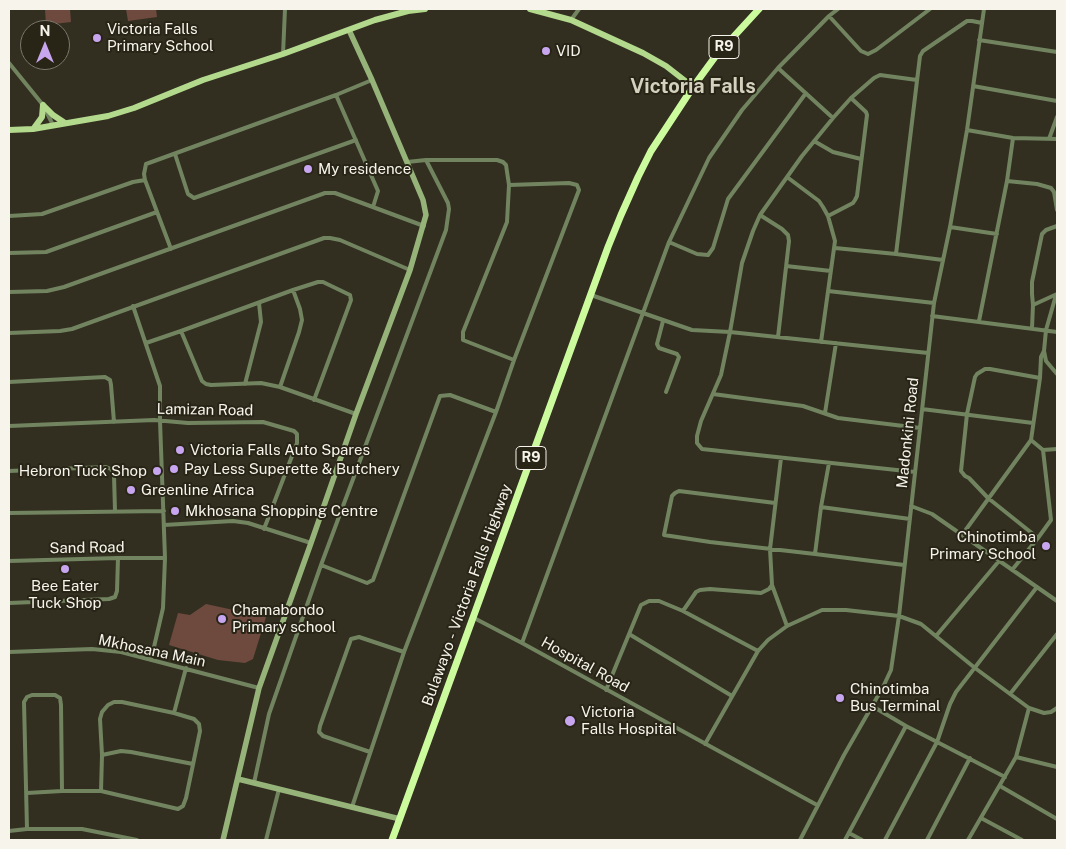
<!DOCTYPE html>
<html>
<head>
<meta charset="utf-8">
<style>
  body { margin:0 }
  #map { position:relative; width:1066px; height:849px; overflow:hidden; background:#322f21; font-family:"Public Sans",sans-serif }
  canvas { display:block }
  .frame { position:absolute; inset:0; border:10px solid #f6f4eb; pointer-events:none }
  .north { position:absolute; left:20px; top:20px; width:50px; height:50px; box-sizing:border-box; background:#282517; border:1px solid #7a786c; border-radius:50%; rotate:0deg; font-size:14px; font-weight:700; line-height:20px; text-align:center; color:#f6f4eb }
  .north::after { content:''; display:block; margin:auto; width:18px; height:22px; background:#c8a6ef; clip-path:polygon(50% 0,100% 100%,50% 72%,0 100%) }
</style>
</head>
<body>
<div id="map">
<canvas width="1066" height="849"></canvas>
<div class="frame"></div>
<div class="north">N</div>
</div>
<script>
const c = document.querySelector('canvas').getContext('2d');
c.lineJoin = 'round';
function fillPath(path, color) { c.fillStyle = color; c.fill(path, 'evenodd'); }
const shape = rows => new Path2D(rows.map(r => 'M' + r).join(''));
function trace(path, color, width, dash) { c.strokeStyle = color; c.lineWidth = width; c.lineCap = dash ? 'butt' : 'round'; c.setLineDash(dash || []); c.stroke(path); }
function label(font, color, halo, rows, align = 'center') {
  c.font = font + ' "Public Sans",sans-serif'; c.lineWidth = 4; c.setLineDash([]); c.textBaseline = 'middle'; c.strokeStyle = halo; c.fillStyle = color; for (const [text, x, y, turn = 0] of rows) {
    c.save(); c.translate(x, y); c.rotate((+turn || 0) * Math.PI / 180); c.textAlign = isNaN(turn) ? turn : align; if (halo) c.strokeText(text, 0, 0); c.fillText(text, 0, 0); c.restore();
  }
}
fillPath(shape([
  [45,9,70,9,71,22,46,25],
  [126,9,156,9,157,17,128,21],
  [206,604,266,617,253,659,245,663,218,660,169,645,178,613,190,615]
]), '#6e4a3e');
trace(shape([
  [829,16,861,51,868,54,876,50,930,9],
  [571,20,579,9],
  [979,40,1057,52],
  [283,54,285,9],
  [9,63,43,105,53,125],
  [778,68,833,118],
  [973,86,1057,101],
  [336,95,378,191,373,207],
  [967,130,1013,138,1057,139],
  [1049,139,1057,117],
  [814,141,833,152,861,159],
  [175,154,188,194,194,198,356,140],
  [407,162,426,160,497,160,503,162,506,165,509,185,507,222,463,332,463,340,514,360],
  [787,177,819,201,823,207,828,216,835,241,821,342],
  [1007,181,1037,184,1051,188,1054,192,1057,210],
  [760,215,782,229,788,235,789,241,778,337],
  [9,216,42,214,133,182,145,180],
  [828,216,853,203,855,200,857,196,867,115,866,112,851,98],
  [950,227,997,234],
  [669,242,697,254,708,255,713,248,728,199,806,93],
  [835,248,896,254,943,260],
  [171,249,145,180,144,174,146,164,336,95,372,80],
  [9,253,46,252,157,212],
  [896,254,920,56,923,51,967,21,972,21,982,23],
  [786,266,831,271],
  [828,291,934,303],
  [9,292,47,291,64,287,325,193,335,193,424,226],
  [591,295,692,330,730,332,928,353],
  [1056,295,1046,330,1044,351,1046,361,1057,374],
  [1033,305,1032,294,1032,282,1042,234,1046,230,1057,226],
  [133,306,160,386,160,421,165,558,163,608,151,660],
  [932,316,1057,332],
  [663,321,657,344,659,348,677,354,679,357,666,392],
  [979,321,1007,181,1013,138],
  [1032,328,1033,305,1057,294],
  [181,331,202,381,206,384,211,385,261,383,280,387,356,414],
  [9,333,60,331,72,329,324,238,330,238,340,240,410,270],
  [146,343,181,331,293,290,318,282,323,282,350,295,351,300,314,400],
  [1040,378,990,369,985,369,977,374,975,377,967,414,961,471,965,476,969,478,988,498,1038,538,1051,520,1043,450],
  [9,382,105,377,110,380,111,385,114,422],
  [245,384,261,322,259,303],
  [280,387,299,332,302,320,300,309,293,290],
  [713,394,803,406,838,418,920,428],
  [922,409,1033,423],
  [825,413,836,343],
  [9,426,154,420,188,423,263,422,294,431,297,434,297,443,264,529],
  [1031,440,1043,450,1057,449],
  [781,458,770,549,772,585,787,626],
  [9,471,106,467,111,469,114,475,115,511],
  [915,472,702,449,697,443,697,436,701,421,721,375,730,332,742,263,753,231,760,215,802,156,833,118,851,98,874,78,880,75,917,80],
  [775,503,679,491,675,493,672,496,664,535,710,542,815,554,904,565],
  [911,506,932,514,1057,601],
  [821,507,910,519],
  [9,513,164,511],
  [164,525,233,521,248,523,311,543],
  [962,535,1031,440,1040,378,1041,357,1044,351],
  [815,554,821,507,829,463],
  [9,561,118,558,165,558],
  [321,565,367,583,373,580,440,396,450,395,496,412],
  [1012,570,1038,538],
  [9,603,109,599,115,597,117,591,118,558],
  [683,611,696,592,700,590,710,589,761,593,769,589,772,585],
  [474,618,522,643,817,805],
  [629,634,732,696],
  [936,636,999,561],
  [522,643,669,242,709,158,742,110,778,68,829,16,838,9],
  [9,652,92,649,121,652,259,688],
  [606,690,641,605,649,601,659,601,683,611,758,651],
  [1010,694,1057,634],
  [872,706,906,726,1005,777],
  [174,713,186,668],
  [705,744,758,651,768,640,787,626,822,610,846,610,899,616,921,624,975,668,1029,708,1044,713,1051,712,1057,708],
  [370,752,323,736,319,732,320,726,351,639,359,637,404,652],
  [102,755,121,751,131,752,193,764],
  [1016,757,1057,767],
  [254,783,269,714,321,565,446,230,449,209,448,203,426,160],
  [1000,786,1057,819],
  [27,793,62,791,101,791,178,809,183,806,186,798,200,731,199,724,194,719,174,713,122,702,114,702,108,705,102,712,100,719,102,755,101,791],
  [352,807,404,652,496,412,514,360,579,190,577,185,569,183,509,185],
  [981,818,1022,840],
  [27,829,24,702,27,697,32,695,55,695,60,698,61,705,62,791],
  [9,831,27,829,82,829,137,840],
  [849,833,862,840],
  [266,840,279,789],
  [800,840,844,755,883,687,891,670,899,616,934,303,950,227,967,130,984,9],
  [845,840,906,726],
  [885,840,937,742,950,704,956,692,1037,587],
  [927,840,970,758],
  [968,840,1016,757,1029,708]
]), '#71845f', 4);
trace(shape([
  [238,779,400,819],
  [223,840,259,688,311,543,356,414,410,270,426,215,423,200,372,80,349,30]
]), '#96b479', 5.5);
trace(shape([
  [530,9,571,20,643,53,666,66,693,87],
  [43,105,53,115,65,123],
  [34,128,42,117,43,105],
  [9,130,33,129,108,116,134,108,203,80,283,54,375,20,408,11,425,9]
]), '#b2d98c', 6);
trace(shape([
  [392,840,608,247,621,215,638,177,651,151,693,87,715,57,759,9]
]), '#ccfb9e', 7);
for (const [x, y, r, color] of [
  [97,38,5,"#c8a6ef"],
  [546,51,5,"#c8a6ef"],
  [308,169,5,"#c8a6ef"],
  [180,450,5,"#c8a6ef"],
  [174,469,5,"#c8a6ef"],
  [157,471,5,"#c8a6ef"],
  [131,490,5,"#c8a6ef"],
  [175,511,5,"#c8a6ef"],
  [1046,546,5,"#c8a6ef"],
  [65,569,5,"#c8a6ef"],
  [222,619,5,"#c8a6ef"],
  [840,698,5,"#c8a6ef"],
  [570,721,6,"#c8a6ef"]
]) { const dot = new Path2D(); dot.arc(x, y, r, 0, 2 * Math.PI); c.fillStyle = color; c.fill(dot); trace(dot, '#282517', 2); }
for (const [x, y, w] of [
  [724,47,30],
  [531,458,30]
]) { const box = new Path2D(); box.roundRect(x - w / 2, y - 11.5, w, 23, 4); c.fillStyle = '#282517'; c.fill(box); trace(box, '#f6f4eb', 1); }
label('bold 14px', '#f6f4eb', null, [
  ["R9",724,47],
  ["R9",531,458]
]);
label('15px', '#f6f4eb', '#282517', [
  ["Victoria Falls",107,29],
  ["Primary School",107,46],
  ["VID",556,51],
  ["My residence",318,169],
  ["Victoria Falls Auto Spares",190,450],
  ["Pay Less Superette & Butchery",184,469],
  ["Hebron Tuck Shop",147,471,"right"],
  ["Greenline Africa",141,490],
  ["Mkhosana Shopping Centre",185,511],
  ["Chinotimba",1036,537,"right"],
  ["Primary School",1036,554,"right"],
  ["Bee Eater",65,586,"center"],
  ["Tuck Shop",65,603,"center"],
  ["Chamabondo",232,610],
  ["Primary school",232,627],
  ["Chinotimba",850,689],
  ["Bus Terminal",850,706],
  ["Victoria",581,712],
  ["Falls Hospital",581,729]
], 'left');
label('15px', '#f6f4eb', '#282517', [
  ["Lamizan Road",205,410,1],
  ["Madonkini Road",908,433,-84],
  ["Sand Road",87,548,-1],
  ["Bulawayo - Victoria Falls Highway",467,595,-70],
  ["Mkhosana Main",152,651,12],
  ["Hospital Road",585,665,29]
]);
label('bold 20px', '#d4d1bf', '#282517', [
  ["Victoria Falls",693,87]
]);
</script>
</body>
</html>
